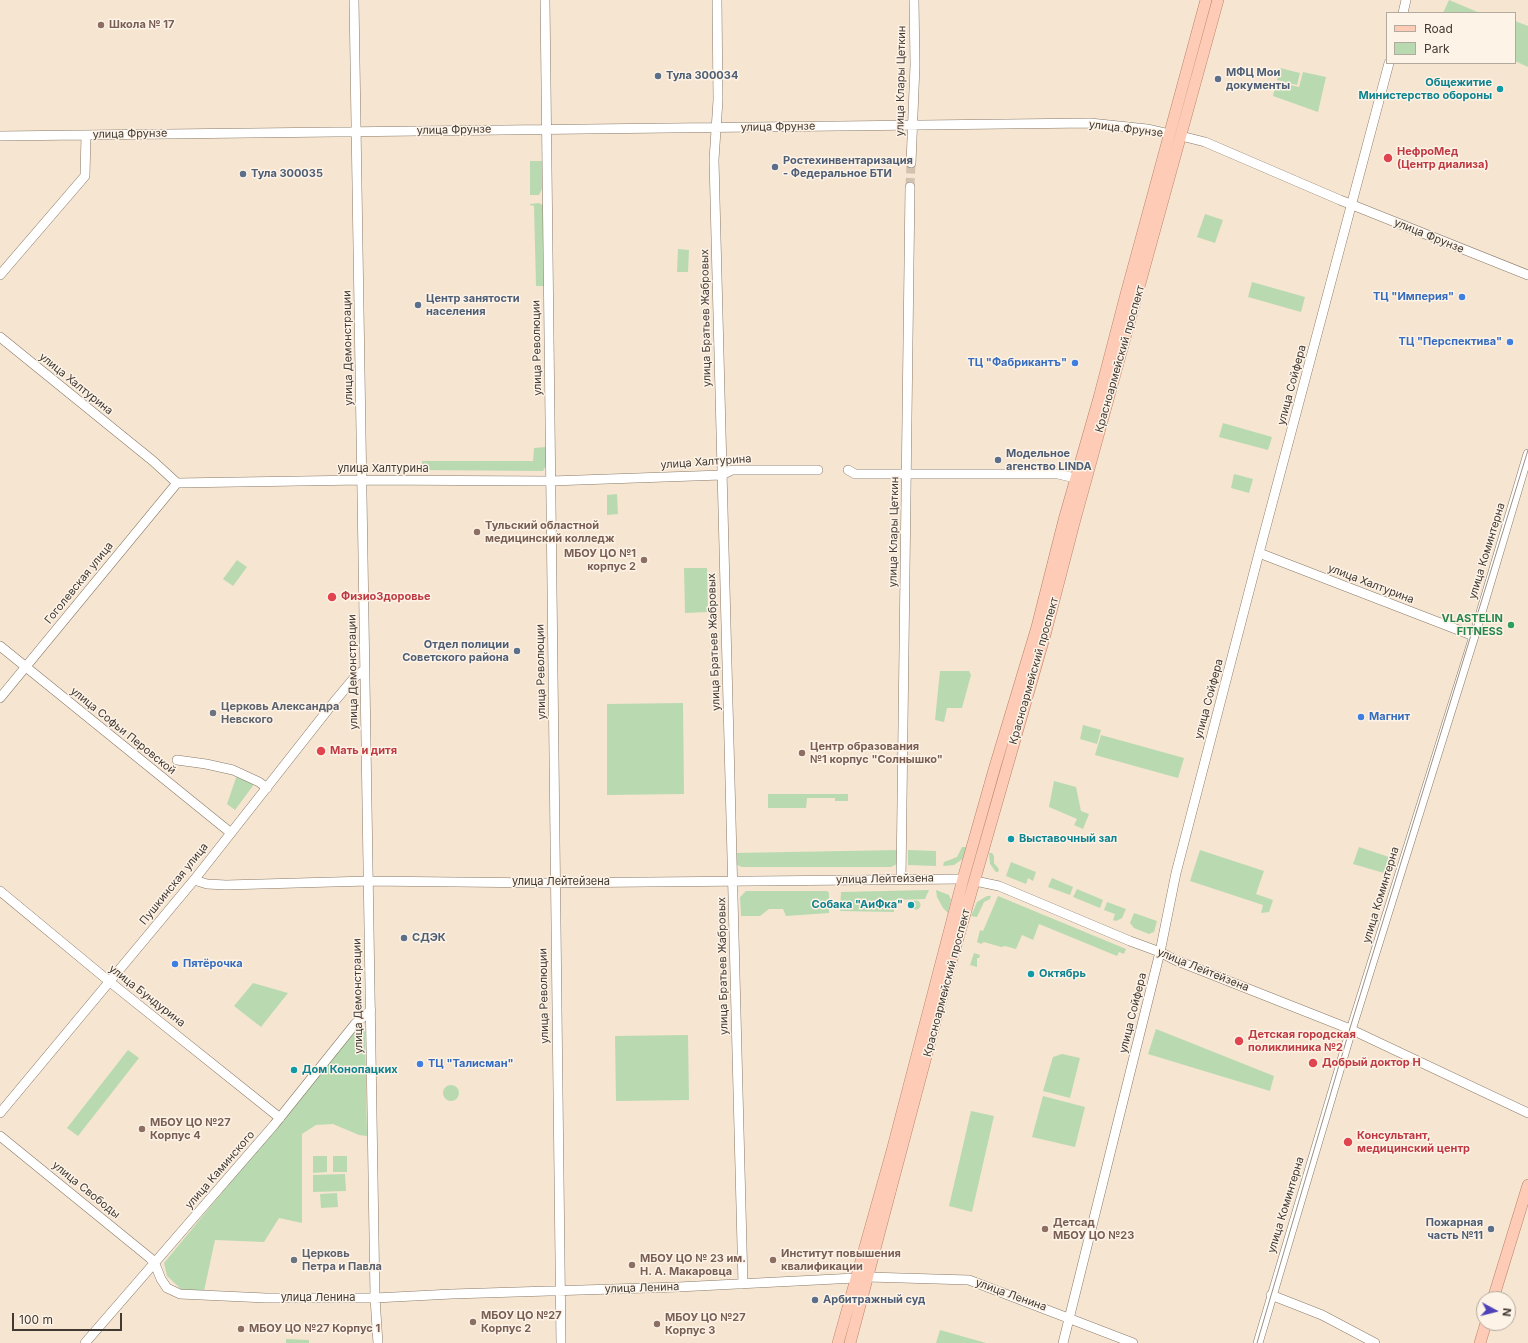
<!DOCTYPE html>
<html>
<head>
<meta charset="utf-8">
<style>
  body { margin:0 }
  #map { position:relative; width:1528px; height:1343px; overflow:hidden; background:#f6e5d1; font-family:Inter,sans-serif }
  canvas { display:block }
  .legend { position:absolute; left:1386px; top:12px; width:130px; height:52px; box-sizing:border-box; background:#fef3e7; border:1px solid #b2a99f; margin:0; padding:5px 7px; list-style:none; font-size:12px; color:#413a33 }
  .legend li { display:flex; align-items:center; gap:8px; height:20px }
  .legend b { width:20px; border:1px solid #b2a99f }
  .north { position:absolute; left:1476px; top:1291px; width:40px; height:40px; box-sizing:border-box; background:#fef3e7; border:1px solid #b2a99f; border-radius:50%; rotate:97deg; font-size:11px; font-weight:700; line-height:16px; text-align:center; color:#413a33 }
  .north::after { content:''; display:block; margin:auto; width:14px; height:18px; background:#4f42b9; clip-path:polygon(50% 0,100% 100%,50% 72%,0 100%) }
  .scale { position:absolute; left:12px; top:1313px; width:110px; height:18px; box-sizing:border-box; border:2px solid #413a33; border-top:0; padding-left:5px; font-size:12px; line-height:14px; white-space:nowrap; color:#413a33; -webkit-text-stroke:3px #fef3e7; paint-order:stroke }
</style>
</head>
<body>
<div id="map">
<canvas width="1528" height="1343"></canvas>
<ul class="legend">
<li><b style="height:5px;background:#fdcbb6"></b>Road</li>
<li><b style="height:11px;background:#b9dab1"></b>Park</li>
</ul>
<div class="north">N</div>
<div class="scale">100 m</div>
</div>
<script>
const c = document.querySelector('canvas').getContext('2d');
c.lineJoin = 'round';
function fillPath(path, color) { c.fillStyle = color; c.fill(path, 'evenodd'); }
const shape = rows => new Path2D(rows.map(r => 'M' + r).join(''));
function trace(path, color, width, dash) { c.strokeStyle = color; c.lineWidth = width; c.lineCap = dash ? 'butt' : 'round'; c.setLineDash(dash || []); c.stroke(path); }
function label(font, color, halo, rows, align = 'center') {
  c.font = font + ' Inter,sans-serif'; c.lineWidth = 3; c.setLineDash([]); c.textBaseline = 'middle'; c.strokeStyle = halo; c.fillStyle = color; for (const [text, x, y, turn = 0] of rows) {
    c.save(); c.translate(x, y); c.rotate((+turn || 0) * Math.PI / 180); c.textAlign = isNaN(turn) ? turn : align; if (halo) c.strokeText(text, 0, 0); c.fillText(text, 0, 0); c.restore();
  }
}
fillPath(shape([
  [1449,0,1480,13,1443,13],
  [1515,21,1528,26,1528,67,1515,61],
  [1280,68,1300,73,1297,85,1277,80],
  [1303,72,1326,77,1318,112,1273,96,1276,82,1299,87],
  [530,161,542,161,542,189,539,195,530,195],
  [539,203,543,205,544,286,536,286,534,206,530,205,530,204],
  [1205,214,1223,220,1215,243,1197,237],
  [678,249,689,250,688,272,677,272],
  [1252,282,1305,297,1301,312,1248,297],
  [1223,423,1272,437,1268,450,1219,437],
  [546,447,546,466,543,471,422,470,422,461,533,461,534,448],
  [1234,474,1253,479,1249,493,1231,488],
  [617,494,618,514,607,515,607,495],
  [237,560,247,567,233,586,223,579],
  [684,568,707,568,708,612,685,613],
  [940,671,969,671,971,675,962,708,947,708,944,722,935,720],
  [683,703,684,794,607,795,607,704],
  [1083,725,1101,730,1097,744,1080,739],
  [1101,735,1184,758,1178,778,1095,755],
  [237,775,255,783,235,810,227,804],
  [1054,781,1076,787,1081,811,1089,814,1083,829,1074,825,1077,819,1049,807],
  [768,794,848,794,848,801,835,801,835,798,807,798,806,808,768,808],
  [962,847,968,847,964,858,954,865,943,866,944,862,957,857],
  [1359,847,1389,857,1384,873,1353,864],
  [899,850,897,864,891,867,742,867,737,865,735,853],
  [908,850,936,851,936,866,908,865],
  [1200,850,1264,871,1256,894,1273,900,1269,912,1261,913,1263,905,1190,881],
  [989,853,992,853,994,856,994,863,999,869,998,872,996,872,990,864],
  [1011,862,1036,872,1033,881,1028,878,1026,884,1006,876],
  [1052,878,1073,887,1070,895,1048,887],
  [1077,889,1103,900,1100,908,1073,897],
  [929,890,925,899,895,900,894,912,840,911,841,892],
  [936,890,949,895,951,900,948,913,943,908,937,897],
  [746,891,827,891,829,893,829,913,786,916,783,909,769,909,760,916,741,916,740,897],
  [987,896,991,896,990,899,984,902,977,917,971,916,977,902],
  [998,896,1126,949,1124,954,1119,952,1117,956,1039,924,1033,940,1022,935,1016,949,1005,946,1001,947,984,942,981,944,977,942,980,930,983,931],
  '911.5 905a4.5 4.5 0 1 1 9 0a4.5 4.5 0 1 1-9 0Z',
  [1107,902,1126,909,1122,918,1116,921,1113,920,1115,914,1104,910],
  [1134,913,1157,921,1154,932,1149,934,1134,928,1130,923],
  [974,953,980,955,979,958,977,958,977,967,970,965],
  [253,983,288,993,261,1027,234,1006],
  [1156,1029,1274,1076,1270,1091,1148,1054],
  [356,1030,365,1030,367,1136,359,1135,333,1124,316,1125,302,1134,302,1223,279,1218,264,1242,215,1240,204,1291,182,1290,167,1276,164,1263],
  [688,1035,689,1100,616,1101,615,1036],
  [128,1050,139,1058,78,1136,67,1128],
  [1062,1054,1080,1058,1070,1098,1043,1091,1053,1057],
  '443 1093a8 8 0 1 1 16 0a8 8 0 1 1-16 0Z',
  [1043,1096,1085,1107,1075,1147,1032,1137],
  [971,1111,994,1116,972,1212,949,1206],
  [313,1156,327,1156,327,1172,313,1173],
  [333,1156,347,1156,347,1172,333,1172],
  [345,1174,346,1191,313,1192,313,1175],
  [337,1193,338,1207,321,1208,320,1194],
  [940,1330,986,1343,936,1343],
  [286,1339,309,1340,309,1343,286,1343]
]), '#b9dab1');
trace(shape([
  [910,187,911,163]
]), '#d2c3b1', 9, [9, 4.5]);
const minor = shape([
  [354,0,375,1298,378,1343],
  [545,0,561,1343],
  [717,0,718,100,714,160,743,1284],
  [1403,13,1406,0],
  [0,136,1090,123,1147,129,1169,134],
  [1181,136,1205,142,1340,200,1528,275],
  [911,163,915,65,914,0],
  [0,275,85,176,86,135],
  [0,337,153,461,177,483,362,480,551,481,722,475,732,470,818,470],
  [848,470,855,474,1058,474,1075,478],
  [1259,553,1474,636],
  [0,646,231,833],
  [0,698,177,483],
  [177,760,206,764,233,770,259,782,267,788],
  [901,879,910,187],
  [194,880,207,884,226,885,368,881,544,883,963,879],
  [975,881,999,886,1130,941,1160,952,1175,960,1350,1029,1528,1113],
  [0,891,110,982,280,1118],
  [0,1113,194,880,334,702,355,677,365,669],
  [0,1136,150,1258,155,1264,161,1279,167,1288,180,1294,266,1298,375,1298,452,1294,678,1287,856,1278],
  [868,1277,969,1280,1133,1343],
  [1271,1295,1322,1315,1375,1343],
  [85,1343,274,1125,355,1024,371,1010],
  [1063,1343,1160,952,1176,873,1259,553,1389,63],
  [1258,1343,1351,1030,1474,636,1528,454]
]);
const major = shape([
  [1493,1299,1528,1185],
  [838,1343,892,1151,963,879,994,770,1037,627,1064,520,1099,398,1125,298,1206,0],
  [850,1343,950,966,1046,631,1074,523,1218,0],
  [1480,1343,1486,1323]
]);
trace(minor, '#897a68', 10);
trace(major, '#ba8268', 12);
trace(minor, '#fff', 9);
trace(major, '#fdcbb6', 11);
trace(shape([
  [1257,1343,1350,1028,1528,450]
]), '#9c9083', 1);
for (const [x, y, r, color] of [
  [101,25,4,"#8d6e63"],
  [658,76,4,"#5c6f8a"],
  [1218,79,4,"#5c6f8a"],
  [1500,89,4,"#0f9aa8"],
  [1388,158,5,"#e0444e"],
  [775,167,4,"#5c6f8a"],
  [243,174,4,"#5c6f8a"],
  [1462,297,4,"#3f7fe0"],
  [418,305,4,"#5c6f8a"],
  [1510,342,4,"#3f7fe0"],
  [1075,363,4,"#3f7fe0"],
  [998,460,4,"#5c6f8a"],
  [477,532,4,"#8d6e63"],
  [644,560,4,"#8d6e63"],
  [332,597,5,"#e0444e"],
  [1511,625,4,"#2e9e5b"],
  [517,651,4,"#5c6f8a"],
  [213,713,4,"#6b7280"],
  [1361,717,4,"#3f7fe0"],
  [321,751,5,"#e0444e"],
  [802,753,4,"#8d6e63"],
  [1011,839,4,"#0f9aa8"],
  [911,905,4,"#0f9aa8"],
  [404,938,4,"#5c6f8a"],
  [175,964,4,"#3f7fe0"],
  [1031,974,4,"#0f9aa8"],
  [1239,1041,5,"#e0444e"],
  [1313,1063,5,"#e0444e"],
  [420,1064,4,"#3f7fe0"],
  [294,1070,4,"#0f9aa8"],
  [142,1129,4,"#8d6e63"],
  [1348,1142,5,"#e0444e"],
  [1045,1229,4,"#8d6e63"],
  [1491,1229,4,"#5c6f8a"],
  [294,1260,4,"#6b7280"],
  [773,1260,4,"#8d6e63"],
  [632,1265,4,"#8d6e63"],
  [815,1300,4,"#5c6f8a"],
  [473,1322,4,"#8d6e63"],
  [657,1324,4,"#8d6e63"],
  [241,1329,4,"#8d6e63"]
]) { const dot = new Path2D(); dot.arc(x, y, r, 0, 2 * Math.PI); c.fillStyle = color; c.fill(dot); trace(dot, '#fef3e7', 1.5); }
label('bold 11px', '#785e54', '#fef3e7', [
  ["Школа № 17",109,25],
  ["Тульский областной",485,526],
  ["медицинский колледж",485,539],
  ["МБОУ ЦО №1",636,554,"right"],
  ["корпус 2",636,567,"right"],
  ["Центр образования",810,747],
  ["№1 корпус \"Солнышко\"",810,760],
  ["МБОУ ЦО №27",150,1123],
  ["Корпус 4",150,1136],
  ["Детсад",1053,1223],
  ["МБОУ ЦО №23",1053,1236],
  ["Институт повышения",781,1254],
  ["квалификации",781,1267],
  ["МБОУ ЦО № 23 им.",640,1259],
  ["Н. А. Макаровца",640,1272],
  ["МБОУ ЦО №27",481,1316],
  ["Корпус 2",481,1329],
  ["МБОУ ЦО №27",665,1318],
  ["Корпус 3",665,1331],
  ["МБОУ ЦО №27 Корпус 1",249,1329]
], 'left');
label('bold 11px', '#4e5e75', '#fef3e7', [
  ["МФЦ Мои",1226,73],
  ["документы",1226,86],
  ["Тула 300034",666,76],
  ["Ростехинвентаризация",783,161],
  ["- Федеральное БТИ",783,174],
  ["Тула 300035",251,174],
  ["Центр занятости",426,299],
  ["населения",426,312],
  ["Модельное",1006,454],
  ["агенство LINDA",1006,467],
  ["Отдел полиции",509,645,"right"],
  ["Советского района",509,658,"right"],
  ["СДЭК",412,938],
  ["Пожарная",1483,1223,"right"],
  ["часть №11",1483,1236,"right"],
  ["Арбитражный суд",823,1300]
], 'left');
label('11px', '#413a33', '#fef3e7', [
  ["улица Клары Цеткин",901,81,-89],
  ["улица Фрунзе",778,127,-1],
  ["улица Фрунзе",1126,129,7],
  ["улица Фрунзе",454,130,-1],
  ["улица Фрунзе",130,134,-1],
  ["улица Фрунзе",1429,236,22],
  ["улица Братьев Жабровых",706,318,-91],
  ["улица Демонстрации",348,348,-91],
  ["улица Революции",537,348,-91],
  ["Красноармейский проспект",1120,359,-74],
  ["улица Халтурина",76,384,39],
  ["улица Сойфера",1292,385,-75],
  ["улица Халтурина",706,462,-4],
  ["улица Халтурина",383,469],
  ["улица Клары Цеткин",894,532,-89],
  ["улица Коминтерна",1487,551,-73],
  ["Гоголевская улица",79,583,-51],
  ["улица Халтурина",1371,584,21],
  ["улица Братьев Жабровых",714,642,-92],
  ["Красноармейский проспект",1034,671,-74],
  ["улица Демонстрации",353,672,-91],
  ["улица Революции",541,672,-91],
  ["улица Сойфера",1209,699,-75],
  ["улица Софьи Перовской",123,731,39],
  ["улица Лейтейзена",885,879,-1],
  ["улица Лейтейзена",561,882],
  ["Пушкинская улица",174,884,-51],
  ["улица Коминтерна",1381,895,-73],
  ["улица Братьев Жабровых",723,966,-91],
  ["улица Лейтейзена",1203,970,22],
  ["Красноармейский проспект",947,983,-75],
  ["улица Бундурина",147,996,38],
  ["улица Демонстрации",358,996,-91],
  ["улица Революции",544,996,-91],
  ["улица Сойфера",1133,1013,-76],
  ["улица Каминского",220,1170,-49],
  ["улица Свободы",86,1190,39],
  ["улица Коминтерна",1286,1205,-73],
  ["улица Ленина",642,1288,-2],
  ["улица Ленина",1011,1295,20],
  ["улица Ленина",318,1298]
]);
label('bold 11px', '#0d838f', '#fef3e7', [
  ["Общежитие",1492,83,"right"],
  ["Министерство обороны",1492,96,"right"],
  ["Выставочный зал",1019,839],
  ["Собака \"АиФка\"",903,905,"right"],
  ["Октябрь",1039,974],
  ["Дом Конопацких",302,1070]
], 'left');
label('bold 11px', '#be3a42', '#fef3e7', [
  ["НефроМед",1397,152],
  ["(Центр диализа)",1397,165],
  ["ФизиоЗдоровье",341,597],
  ["Мать и дитя",330,751],
  ["Детская городская",1248,1035],
  ["поликлиника №2",1248,1048],
  ["Добрый доктор Н",1322,1063],
  ["Консультант,",1357,1136],
  ["медицинский центр",1357,1149]
], 'left');
label('bold 11px', '#366cbe', '#fef3e7', [
  ["ТЦ \"Империя\"",1454,297],
  ["ТЦ \"Перспектива\"",1502,342],
  ["ТЦ \"Фабрикантъ\"",1067,363],
  ["Магнит",1369,717,"left"],
  ["Пятёрочка",183,964,"left"],
  ["ТЦ \"Талисман\"",428,1064,"left"]
], 'right');
label('bold 11px', '#27864d', '#fef3e7', [
  ["VLASTELIN",1503,619],
  ["FITNESS",1503,632]
], 'right');
label('bold 11px', '#5b616d', '#fef3e7', [
  ["Церковь Александра",221,707],
  ["Невского",221,720],
  ["Церковь",302,1254],
  ["Петра и Павла",302,1267]
], 'left');
</script>
</body>
</html>
